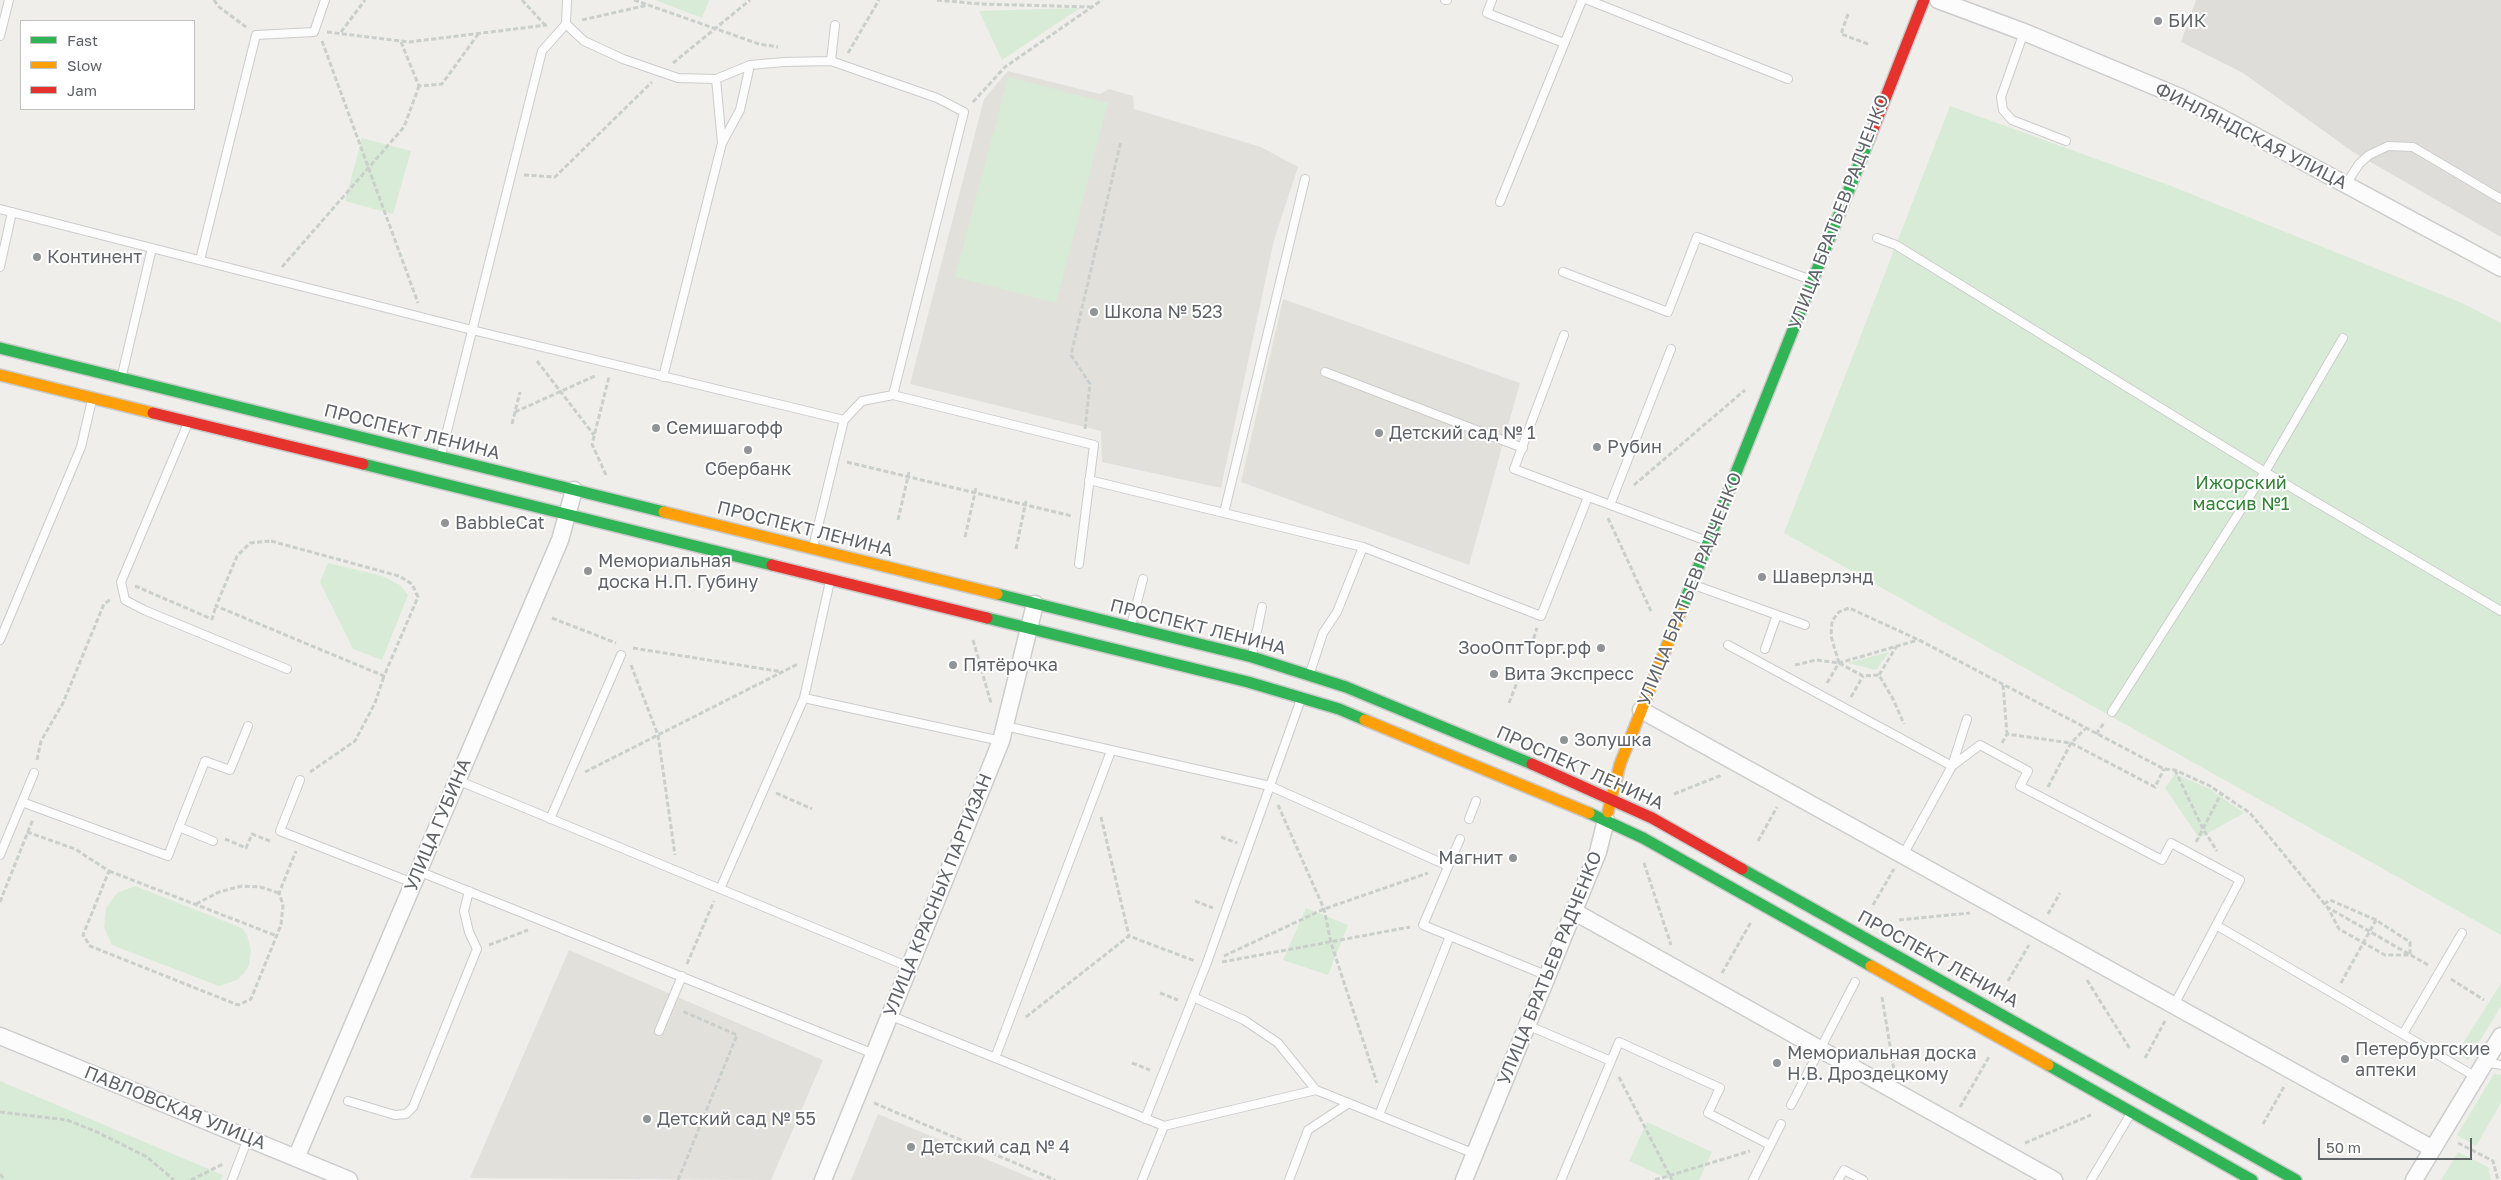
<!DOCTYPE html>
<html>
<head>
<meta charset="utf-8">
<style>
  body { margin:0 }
  #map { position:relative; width:2501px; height:1180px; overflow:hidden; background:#efeeea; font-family:"Golos Text",sans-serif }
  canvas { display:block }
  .legend { position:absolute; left:20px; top:20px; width:175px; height:90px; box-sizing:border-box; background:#fff; border:1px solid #bfc1c3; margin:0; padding:6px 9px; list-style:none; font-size:15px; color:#5f6368 }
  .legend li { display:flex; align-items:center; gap:10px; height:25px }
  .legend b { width:25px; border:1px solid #bfc1c3 }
  .scale { position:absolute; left:2318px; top:1138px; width:154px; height:22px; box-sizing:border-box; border:2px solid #5f6368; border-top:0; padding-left:6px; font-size:15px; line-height:18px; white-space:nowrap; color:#5f6368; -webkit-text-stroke:4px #fff; paint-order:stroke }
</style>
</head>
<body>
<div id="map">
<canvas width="2501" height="1180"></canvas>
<ul class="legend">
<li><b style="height:6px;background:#30b455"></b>Fast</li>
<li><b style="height:6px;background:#ff9f0a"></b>Slow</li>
<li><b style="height:6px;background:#e5322d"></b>Jam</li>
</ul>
<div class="scale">50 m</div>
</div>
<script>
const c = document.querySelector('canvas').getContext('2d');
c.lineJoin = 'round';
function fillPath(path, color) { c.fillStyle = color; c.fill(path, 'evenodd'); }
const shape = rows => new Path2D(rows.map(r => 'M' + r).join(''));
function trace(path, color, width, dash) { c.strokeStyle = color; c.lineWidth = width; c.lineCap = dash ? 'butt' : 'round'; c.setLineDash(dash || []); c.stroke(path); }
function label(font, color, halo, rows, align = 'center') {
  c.font = font + ' "Golos Text",sans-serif'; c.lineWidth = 4; c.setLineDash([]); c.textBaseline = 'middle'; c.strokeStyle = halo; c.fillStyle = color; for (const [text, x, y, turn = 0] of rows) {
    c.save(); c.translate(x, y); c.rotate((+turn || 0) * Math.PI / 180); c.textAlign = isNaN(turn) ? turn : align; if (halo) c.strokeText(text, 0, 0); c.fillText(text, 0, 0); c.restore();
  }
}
fillPath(shape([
  [2196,0,2501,0,2501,237,2353,152,2243,73,2181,42]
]), '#dfddda');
fillPath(shape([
  [1008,71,1100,94,1109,89,1133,96,1134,109,1261,147,1298,167,1274,240,1221,488,1102,462,1101,431,910,384,984,99],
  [1283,299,1520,383,1469,565,1241,482],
  [569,950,823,1060,771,1180,470,1178],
  [878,1114,1036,1180,851,1180]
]), '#e2e0da');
fillPath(shape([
  [655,0,709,0,702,18],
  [1080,8,1002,60,979,11],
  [1008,77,1108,103,1056,303,955,277],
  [1950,106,2171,186,2462,303,2501,323,2501,935,1784,533],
  [362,138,411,151,393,214,345,201],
  [328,563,382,576,400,585,408,595,382,660,353,649,320,582],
  [1889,652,1876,670,1848,663],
  [2175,774,2210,789,2244,813,2199,838,2165,788],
  [135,886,242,928,247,935,251,950,249,965,244,973,237,980,219,986,112,945,104,927,106,908,117,893],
  [1306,908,1348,925,1328,975,1283,960],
  [2501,983,2501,1006,2468,1060,2457,1053],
  [2494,1074,2501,1075,2501,1103,2476,1146,2457,1135],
  [0,1081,223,1175,221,1180,0,1180],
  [1647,1122,1712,1152,1699,1180,1671,1180,1629,1161],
  [2458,1152,2488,1167,2491,1180,2441,1180]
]), '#d8ebd6');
const lane = shape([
  [567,0,566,24,584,41,623,59,678,78,716,79,750,65,784,62,831,61,937,98,964,112,893,395],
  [1445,0,1447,0],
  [1492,0,1487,13,1564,43],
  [1588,0,1788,79],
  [2024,32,2001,97,2003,110,2012,120,2066,141],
  [0,36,9,0],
  [831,61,835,25],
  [722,143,740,110,750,65],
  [2346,184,2359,164,2369,155,2388,146,2413,147,2501,199],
  [1500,202,1582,0],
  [0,209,472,330,844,420,813,547],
  [1877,238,1896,245,2265,472,2501,611],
  [200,260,256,35,314,32,325,0],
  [0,267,12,212],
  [1563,272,1668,312,1697,237,1811,280],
  [1564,335,1514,469,1707,541],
  [1325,372,1523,448],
  [122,375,152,248],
  [663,377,722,143,716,79],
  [844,420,862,401,893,395,1094,445,1079,564],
  [188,423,121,582,125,600,144,610,287,669],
  [441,455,542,51,566,24],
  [1089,480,1363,547,1541,616,1588,497],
  [1610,505,1671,349],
  [1224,513,1305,179],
  [1694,585,1805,625],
  [1131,626,1143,579],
  [0,640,81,447,92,400],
  [1728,645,1952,766],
  [1765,649,1777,615],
  [1252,655,1262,607],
  [1310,673,1323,633,1337,612,1363,547],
  [804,698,1001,741],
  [2112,712,2265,472,2343,338],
  [1005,726,1270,786,1448,866],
  [1952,766,1980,745,2028,771,2020,786,2162,860,2171,843,2240,880,2174,1005],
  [300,780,280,831,413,883],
  [457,780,909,967],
  [22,802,34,773],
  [550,819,621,655],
  [1469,819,1476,801],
  [179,827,205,761,230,770,248,726],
  [1460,839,1423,925,1548,976],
  [0,855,22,802,168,856,179,827,213,841],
  [1903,855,1952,766,1967,719],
  [418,871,874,1054],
  [720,889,804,698,830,581],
  [2216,925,2476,1077],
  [1193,997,1244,1020,1278,1043,1316,1090],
  [889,1015,1164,1126,1316,1090,1475,1154],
  [1527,1025,1611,1061],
  [659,1031,682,976],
  [2403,1034,2462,933],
  [995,1058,1111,751],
  [2485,1062,2501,1065],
  [348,1101,395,1115,406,1114,413,1107,477,949,469,932,464,911,469,891],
  [1791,1105,1855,982],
  [1379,1115,1450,936],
  [1145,1119,1206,965,1301,699],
  [232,1180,248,1138],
  [1142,1180,1164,1126],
  [1289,1180,1308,1130,1349,1103],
  [1561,1180,1619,1042,1720,1088,1708,1113,1770,1145],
  [1753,1180,1781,1124],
  [1838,1180,1844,1170,1863,1180],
  [2091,1180,2130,1115]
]);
const street = shape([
  [1938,0,2024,32,2180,97,2222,118,2501,268],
  [1641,710,2433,1149],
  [1573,911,2054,1180],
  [0,1036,349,1180],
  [296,1158,560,540,574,490],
  [823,1180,1001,741,1035,604],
  [1464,1180,1598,852,1606,820],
  [2414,1180,2501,1036]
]);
const fast = shape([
  [0,348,664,512],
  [363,464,772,565],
  [997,594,1252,657,1346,687,1532,764],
  [1680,613,1870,137],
  [987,618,1248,682,1339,709,1365,720],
  [1589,813,1643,838,1871,966],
  [1742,869,2296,1180],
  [2048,1065,2252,1180]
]);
const slow = shape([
  [0,375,153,413],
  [664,512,997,594],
  [1365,720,1589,813],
  [1608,812,1620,764,1680,613],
  [1871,966,2048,1065]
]);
const jam = shape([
  [1870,137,1924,0],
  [153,413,363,464],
  [772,565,987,618],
  [1532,764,1652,818,1742,869]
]);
trace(lane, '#cbcccc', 10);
trace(street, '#cbcccc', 19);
trace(fast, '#cacacb', 14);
trace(slow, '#cacacb', 14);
trace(jam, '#cacacb', 14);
trace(shape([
  [214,0,219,7,246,27],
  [522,0,545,25],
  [634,0,759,44,778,47],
  [937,0,981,4,1092,7],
  [1848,14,1841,34,1868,44],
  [582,20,648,5],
  [327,32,409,42,547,25],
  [341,32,365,0],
  [322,41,418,303],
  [401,42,419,86,442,84,479,33],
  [848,53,879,0],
  [673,63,750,0],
  [973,102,1005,67,1102,0],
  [524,175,555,177,652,82],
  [282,267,404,127,419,86],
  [537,361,594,435],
  [515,412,597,375],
  [512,424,520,392],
  [1085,429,1090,384,1071,355,1121,141],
  [847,462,1072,516],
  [606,475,592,444,609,377],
  [1634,485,1745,390],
  [1608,518,1651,611],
  [898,520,909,472],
  [965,537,976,488],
  [271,541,399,576,412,584,418,597,384,676,216,606,237,556,250,543,271,541],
  [1016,549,1026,501],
  [135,586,212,619,216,606],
  [552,618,616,643],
  [973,640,991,703],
  [633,648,783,672],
  [1529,653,1537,628],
  [1839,663,1831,636,1832,621,1839,612,1849,608,1919,640,2164,769,2175,770,2210,786,2250,813,2327,907,2428,965],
  [631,665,658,735,675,855],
  [1795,665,1816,660,1832,662,1839,663,1863,676,1879,675,1893,699,1904,724],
  [1879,675,1896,647],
  [1827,683,1839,663,1918,640],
  [2003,685,2007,734],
  [1851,697,1863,676],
  [1509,703,1521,672],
  [2096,734,2104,723],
  [2002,743,2007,734,2071,743,2155,787,2164,769],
  [37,760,41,741,63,703,104,604,111,599],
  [2175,770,2203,829,2217,851],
  [310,772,355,741,375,703,384,676],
  [585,772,798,664],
  [2048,787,2071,743,2085,729],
  [776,793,812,809],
  [1674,794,1722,775],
  [1278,805,1324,909,1331,943,1377,1083],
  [1101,817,1129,936],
  [27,832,75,849,109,871,83,935,90,946,238,1005,251,999,281,925,283,905,279,893,296,851],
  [1221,837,1237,843],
  [225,839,246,848,252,834,270,841],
  [1758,841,1777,807],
  [2196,842,2221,794],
  [1644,863,1671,945],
  [109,871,277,936],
  [1195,901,1213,908],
  [0,902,33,819],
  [196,904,219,892,242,886,260,887,279,893],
  [2324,904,2330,900,2376,920,2410,942,2410,955,2385,955,2339,929,2328,908],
  [1873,905,1894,869],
  [2048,914,2060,893],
  [1899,920,1970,913],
  [489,945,528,930],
  [1224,956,1324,909,1428,873],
  [1222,962,1410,927],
  [687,964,714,901],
  [1722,973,1751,922],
  [2451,979,2484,1000],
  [2087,980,2130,1049],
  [2008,981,2029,945],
  [2341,983,2376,920],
  [1160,993,1178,1000],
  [1882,997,1894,1070],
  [1026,1017,1129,936,1195,961],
  [2145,1058,2165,1021],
  [1132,1063,1150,1070],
  [1619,1077,1672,1180],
  [874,1103,1055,1180],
  [1960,1107,1989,1057],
  [0,1112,67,1120,97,1132,147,1157,174,1180],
  [2263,1124,2285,1085],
  [2025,1143,2091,1115],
  [2458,1143,2493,1161,2498,1180],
  [0,1174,5,1180],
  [191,1180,223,1164],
  [678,1180,737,1035,682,1011],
  [1655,1180,1750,1151]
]), '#cacfcc', 3, [5, 2.5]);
trace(lane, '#fdfcfc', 8);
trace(street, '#fdfcfc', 16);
trace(fast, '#30b455', 11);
trace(slow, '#ff9f0a', 11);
trace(jam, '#e5322d', 11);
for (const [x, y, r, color] of [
  [2158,21,5,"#919496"],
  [37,257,5,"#919496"],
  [1094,312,5,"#919496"],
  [656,428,5,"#919496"],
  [1379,433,5,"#919496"],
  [1597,447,5,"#919496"],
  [748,450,5,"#919496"],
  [445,523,5,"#919496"],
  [588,571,5,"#919496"],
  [1762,577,5,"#919496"],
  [1601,648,5,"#919496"],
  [953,665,5,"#919496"],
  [1494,674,5,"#919496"],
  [1564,740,5,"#919496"],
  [1513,858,5,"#919496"],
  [2345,1059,5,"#919496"],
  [1777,1063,5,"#919496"],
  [647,1119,5,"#919496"],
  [911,1147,5,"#919496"]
]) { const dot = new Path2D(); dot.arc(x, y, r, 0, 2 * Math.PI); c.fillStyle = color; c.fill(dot); trace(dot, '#fff', 2); }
label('18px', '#5f6368', '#fff', [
  ["БИК",2168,21],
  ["Континент",47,257],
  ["Школа № 523",1104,312],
  ["Семишагофф",666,428],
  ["Детский сад № 1",1389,433],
  ["Рубин",1607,447],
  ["Сбербанк",748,469,"center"],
  ["BabbleCat",455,523],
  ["Мемориальная",598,561],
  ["доска Н.П. Губину",598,582],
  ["Шаверлэнд",1772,577],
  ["ЗооОптТорг.рф",1591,648,"right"],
  ["Пятёрочка",963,665],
  ["Вита Экспресс",1504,674],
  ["Золушка",1574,740],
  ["Магнит",1503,858,"right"],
  ["Петербургские",2355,1049],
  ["аптеки",2355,1070],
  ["Мемориальная доска",1787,1053],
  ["Н.В. Дроздецкому",1787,1074],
  ["Детский сад № 55",657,1119],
  ["Детский сад № 4",921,1147]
], 'left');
label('18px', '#5f6368', '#fff', [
  ["ФИНЛЯНДСКАЯ УЛИЦА",2251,136,27],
  ["УЛИЦА БРАТЬЕВ РАДЧЕНКО",1839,212,-69],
  ["ПРОСПЕКТ ЛЕНИНА",412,432,14],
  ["ПРОСПЕКТ ЛЕНИНА",805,529,14],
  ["УЛИЦА БРАТЬЕВ РАДЧЕНКО",1690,589,-68],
  ["ПРОСПЕКТ ЛЕНИНА",1198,627,14],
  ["ПРОСПЕКТ ЛЕНИНА",1580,768,24],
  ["УЛИЦА ГУБИНА",438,825,-67],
  ["УЛИЦА КРАСНЫХ ПАРТИЗАН",938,895,-68],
  ["ПРОСПЕКТ ЛЕНИНА",1938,959,29],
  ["УЛИЦА БРАТЬЕВ РАДЧЕНКО",1550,968,-68],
  ["ПАВЛОВСКАЯ УЛИЦА",175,1108,22]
]);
label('18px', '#348238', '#fff', [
  ["Ижорский",2241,483],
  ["массив №1",2241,504]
]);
</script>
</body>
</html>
